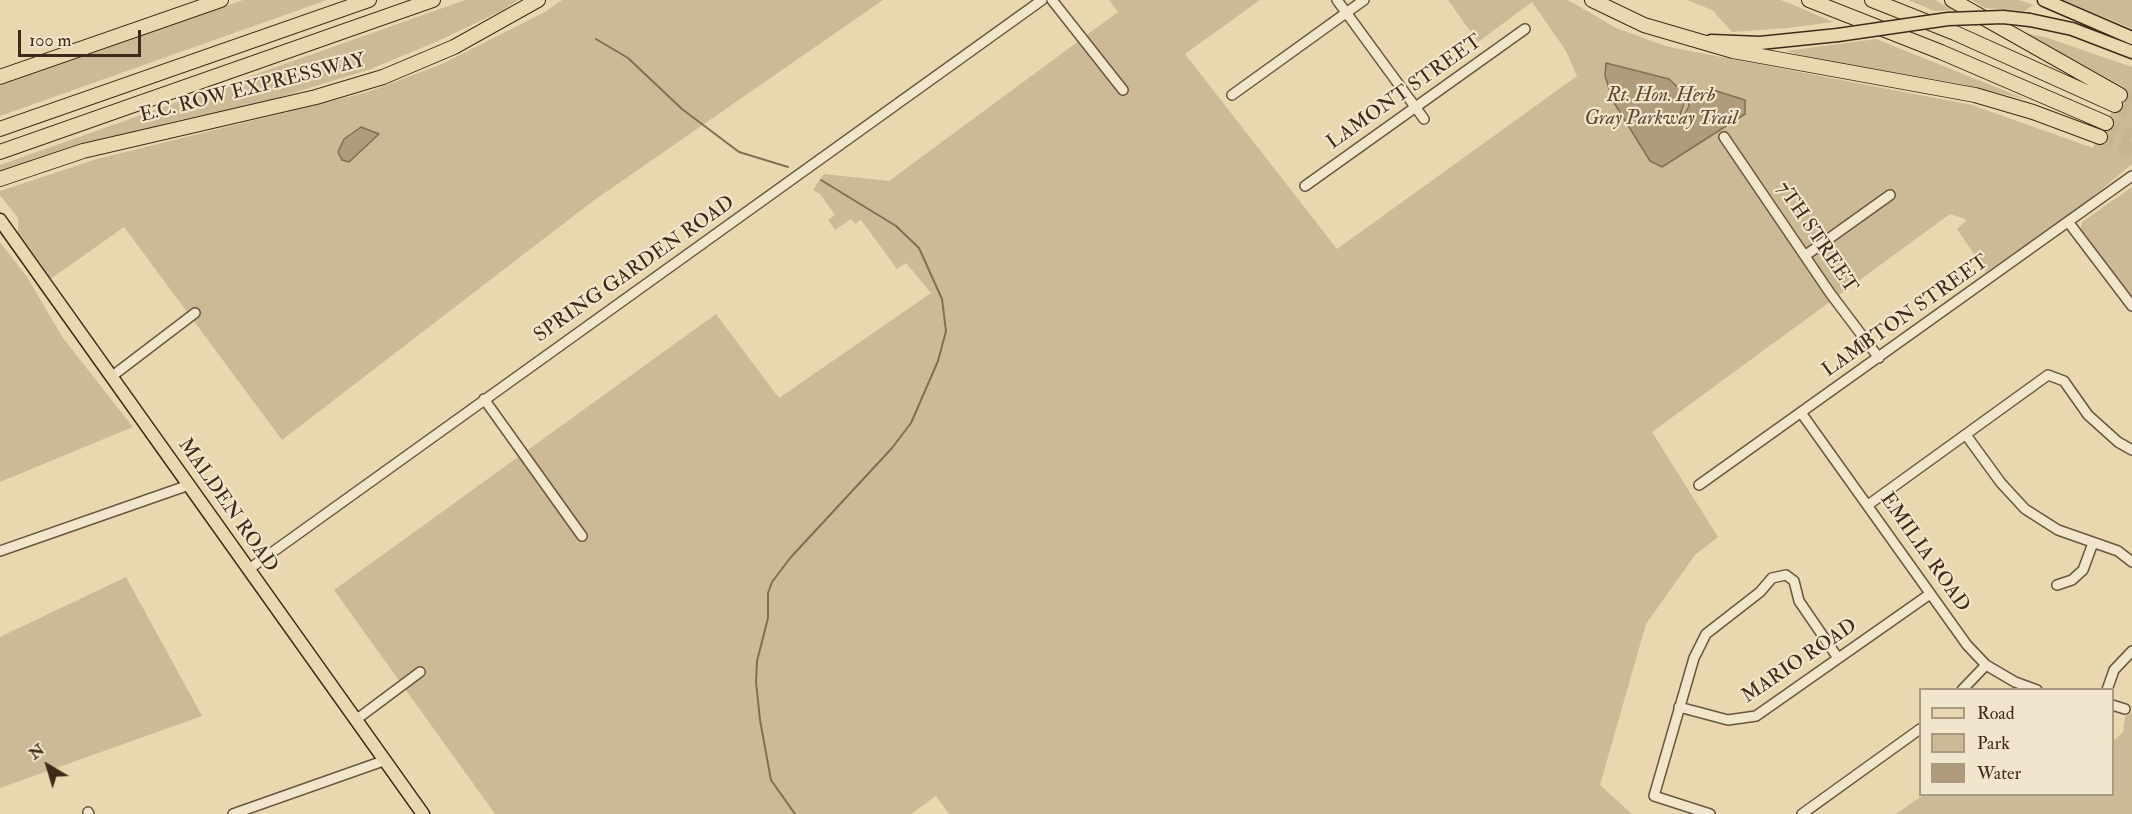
<!DOCTYPE html>
<html>
<head>
<meta charset="utf-8">
<style>
  body { margin:0 }
  #map { position:relative; width:2132px; height:814px; overflow:hidden; background:#e9d8af; font-family:"IM FELL Double Pica",serif }
  canvas { display:block }
  .legend { position:absolute; left:1919px; top:688px; width:195px; height:108px; box-sizing:border-box; background:#f1e6cb; border:2px solid #aa9a84; margin:0; padding:8px 10px; list-style:none; font-size:18px; color:#40291a }
  .legend li { display:flex; align-items:center; gap:12px; height:30px }
  .legend b { width:30px; border:2px solid #aa9a84 }
  .north { position:absolute; left:18px; top:736px; width:60px; height:60px; -webkit-text-stroke:4px #f1e6cb; paint-order:stroke; rotate:322deg; font-size:16px; font-weight:700; line-height:24px; text-align:center; color:#40291a }
  .north::after { content:''; display:block; margin:auto; width:21px; height:27px; background:#40291a; clip-path:polygon(50% 0,100% 100%,50% 72%,0 100%) }
  .scale { position:absolute; left:18px; top:30px; width:123px; height:27px; box-sizing:border-box; border:3px solid #40291a; border-top:0; padding-left:8px; font-size:18px; line-height:21px; white-space:nowrap; color:#40291a; -webkit-text-stroke:4px #f1e6cb; paint-order:stroke }
</style>
</head>
<body>
<div id="map">
<canvas width="2132" height="814"></canvas>
<ul class="legend">
<li><b style="height:8px;background:#e9d8af"></b>Road</li>
<li><b style="height:16px;background:#ccba96"></b>Park</li>
<li><b style="height:16px;background:#b09c7c"></b>Water</li>
</ul>
<div class="north">N</div>
<div class="scale">100 m</div>
</div>
<script>
const c = document.querySelector('canvas').getContext('2d');
c.lineJoin = 'round';
function fillPath(path, color) { c.fillStyle = color; c.fill(path, 'evenodd'); }
const shape = rows => new Path2D(rows.map(r => 'M' + r).join(''));
function trace(path, color, width, dash) { c.strokeStyle = color; c.lineWidth = width; c.lineCap = dash ? 'butt' : 'round'; c.setLineDash(dash || []); c.stroke(path); }
function label(font, color, halo, rows, align = 'center') {
  c.font = font + ' "IM FELL Double Pica",serif'; c.lineWidth = 4.5; c.setLineDash([]); c.textBaseline = 'middle'; c.strokeStyle = halo; c.fillStyle = color; for (const [text, x, y, turn = 0] of rows) {
    c.save(); c.translate(x, y); c.rotate((+turn || 0) * Math.PI / 180); c.textAlign = isNaN(turn) ? turn : align; if (halo) c.strokeText(text, 0, 0); c.fillText(text, 0, 0); c.restore();
  }
}
fillPath(shape([
  [243,0,327,0,0,116,0,86],
  [465,0,518,0,503,10,438,41,371,69,261,103,179,120,79,146,0,174,0,165],
  [562,0,883,0,593,201,282,440,124,227,45,283,18,245,18,218,0,195,0,191,97,159,368,92,442,64,545,12],
  [1109,0,1260,0,1185,54,1337,249,1577,76,1566,51,1532,2,1478,42,1448,0,1568,0,1616,28,1669,47,1972,105,2093,148,2124,87,2024,33,2045,37,2132,67,2132,164,2083,205,1986,272,1957,229,1967,220,1950,214,1652,432,1718,537,1695,555,1646,624,1600,785,1632,814,949,814,936,796,911,814,495,814,334,590,716,314,779,398,931,293,906,263,897,269,861,220,855,224,851,219,835,230,828,220,835,215,820,194,813,190,824,174,889,181,1118,12],
  [1687,0,1781,0,1834,22,1788,28,1732,32,1712,10],
  [1908,0,1935,0,1953,10,1935,11],
  [1971,0,2018,0,2034,5,2024,11,1985,8],
  [2063,0,2132,0,2132,29,2126,26],
  [1876,39,2028,100,1957,83,1810,58,1786,51],
  [2132,187,2132,300,2075,232,2081,228,2082,222],
  [0,242,27,277,63,338,133,427,0,482],
  [126,577,202,716,0,788,0,637],
  [2132,712,2132,814,1896,814,1923,795,2112,794,2113,741,2123,732,2125,716]
]), '#ccba96');
const water = shape([
  [1606,63,1669,79,1683,92,1685,100,1680,115,1682,119,1689,106,1688,84,1700,93,1710,89,1745,100,1745,114,1662,167,1650,161,1613,101,1605,76,1606,63],
  [361,127,379,134,349,162,342,160,338,152,344,139,361,127]
]);
fillPath(water, '#b09c7c');
trace(water, '#836e55', 1.5);
trace(shape([
  [596,39,628,58,682,109,739,152,788,167],
  [795,814,771,780,760,720,756,682,757,661,768,618,768,593,772,582,791,557,892,448,911,423,938,361,946,331,942,299,919,248,896,226,821,180]
]), '#836e55', 2);
trace(shape([
  [2120,95,2132,101],
  [2115,105,2132,113],
  [2106,123,2132,136],
  [2100,137,2132,151]
]), '#c7b591', 14, [14, 7]);
const minor = shape([
  [1052,0,1123,90],
  [1337,0,1424,119],
  [1232,95,1364,0],
  [1724,137,1830,293,1879,358],
  [1305,186,1525,29],
  [2069,223,2132,306],
  [1806,255,1890,195],
  [111,377,195,313],
  [484,399,582,536],
  [1802,414,1967,645,1986,665,2015,682,2037,690],
  [1966,435,2001,483,2025,509,2058,530,2118,551,2132,562],
  [1699,485,2132,176],
  [1868,505,2048,375,2064,381,2088,415,2118,442,2132,450],
  [0,551,189,485],
  [249,569,1042,0],
  [2057,585,2072,580,2083,570,2093,543],
  [1962,690,1986,665],
  [2107,690,2114,670,2132,651],
  [2112,705,2125,709],
  [1679,707,1728,720,1756,716,1930,594],
  [357,719,420,672],
  [88,812,89,814],
  [233,814,386,760],
  [1710,814,1654,796,1694,658,1706,634,1760,592,1772,578,1786,575,1794,581,1799,601,1838,658],
  [1802,814,1920,729]
]);
const major = shape([
  [2044,0,2132,38],
  [2030,20,2072,29,2132,52],
  [1711,41,1760,43,1838,35],
  [0,220,423,814]
]);
const highway = shape([
  [1592,0,1644,25,1733,51,1975,95,2033,112,2100,137],
  [1809,0,1941,52,2106,123],
  [1872,0,1955,33,2115,105],
  [1952,0,2120,95],
  [0,77,221,0],
  [0,129,369,0],
  [0,152,433,0],
  [0,179,83,151,316,97,383,77,454,47,538,0]
]);
trace(minor, '#6a553f', 12);
trace(major, '#40291a', 15);
trace(highway, '#40291a', 16);
trace(minor, '#f1e6cb', 9);
trace(major, '#e9d8af', 12);
trace(highway, '#e9d8af', 14);
const majorBridge = shape([
  [1838,35,1948,19,2003,17,2030,20]
]);
trace(majorBridge, '#40291a', 15, []);
trace(majorBridge, '#e9d8af', 12);
label('20px', '#40291a', '#f1e6cb', [
  ["E.C. ROW EXPRESSWAY",253,89,-14],
  ["LAMONT STREET",1405,93,-35],
  ["7TH STREET",1816,238,56],
  ["SPRING GARDEN ROAD",635,270,-35],
  ["LAMBTON STREET",1906,317,-35],
  ["MALDEN ROAD",227,506,55],
  ["EMILIA ROAD",1924,553,55],
  ["MARIO ROAD",1800,662,-34]
]);
label('italic 20px', '#5c4633', '#f1e6cb', [
  ["Rt. Hon. Herb",1661,97],
  ["Gray Parkway Trail",1661,120]
]);
</script>
</body>
</html>
